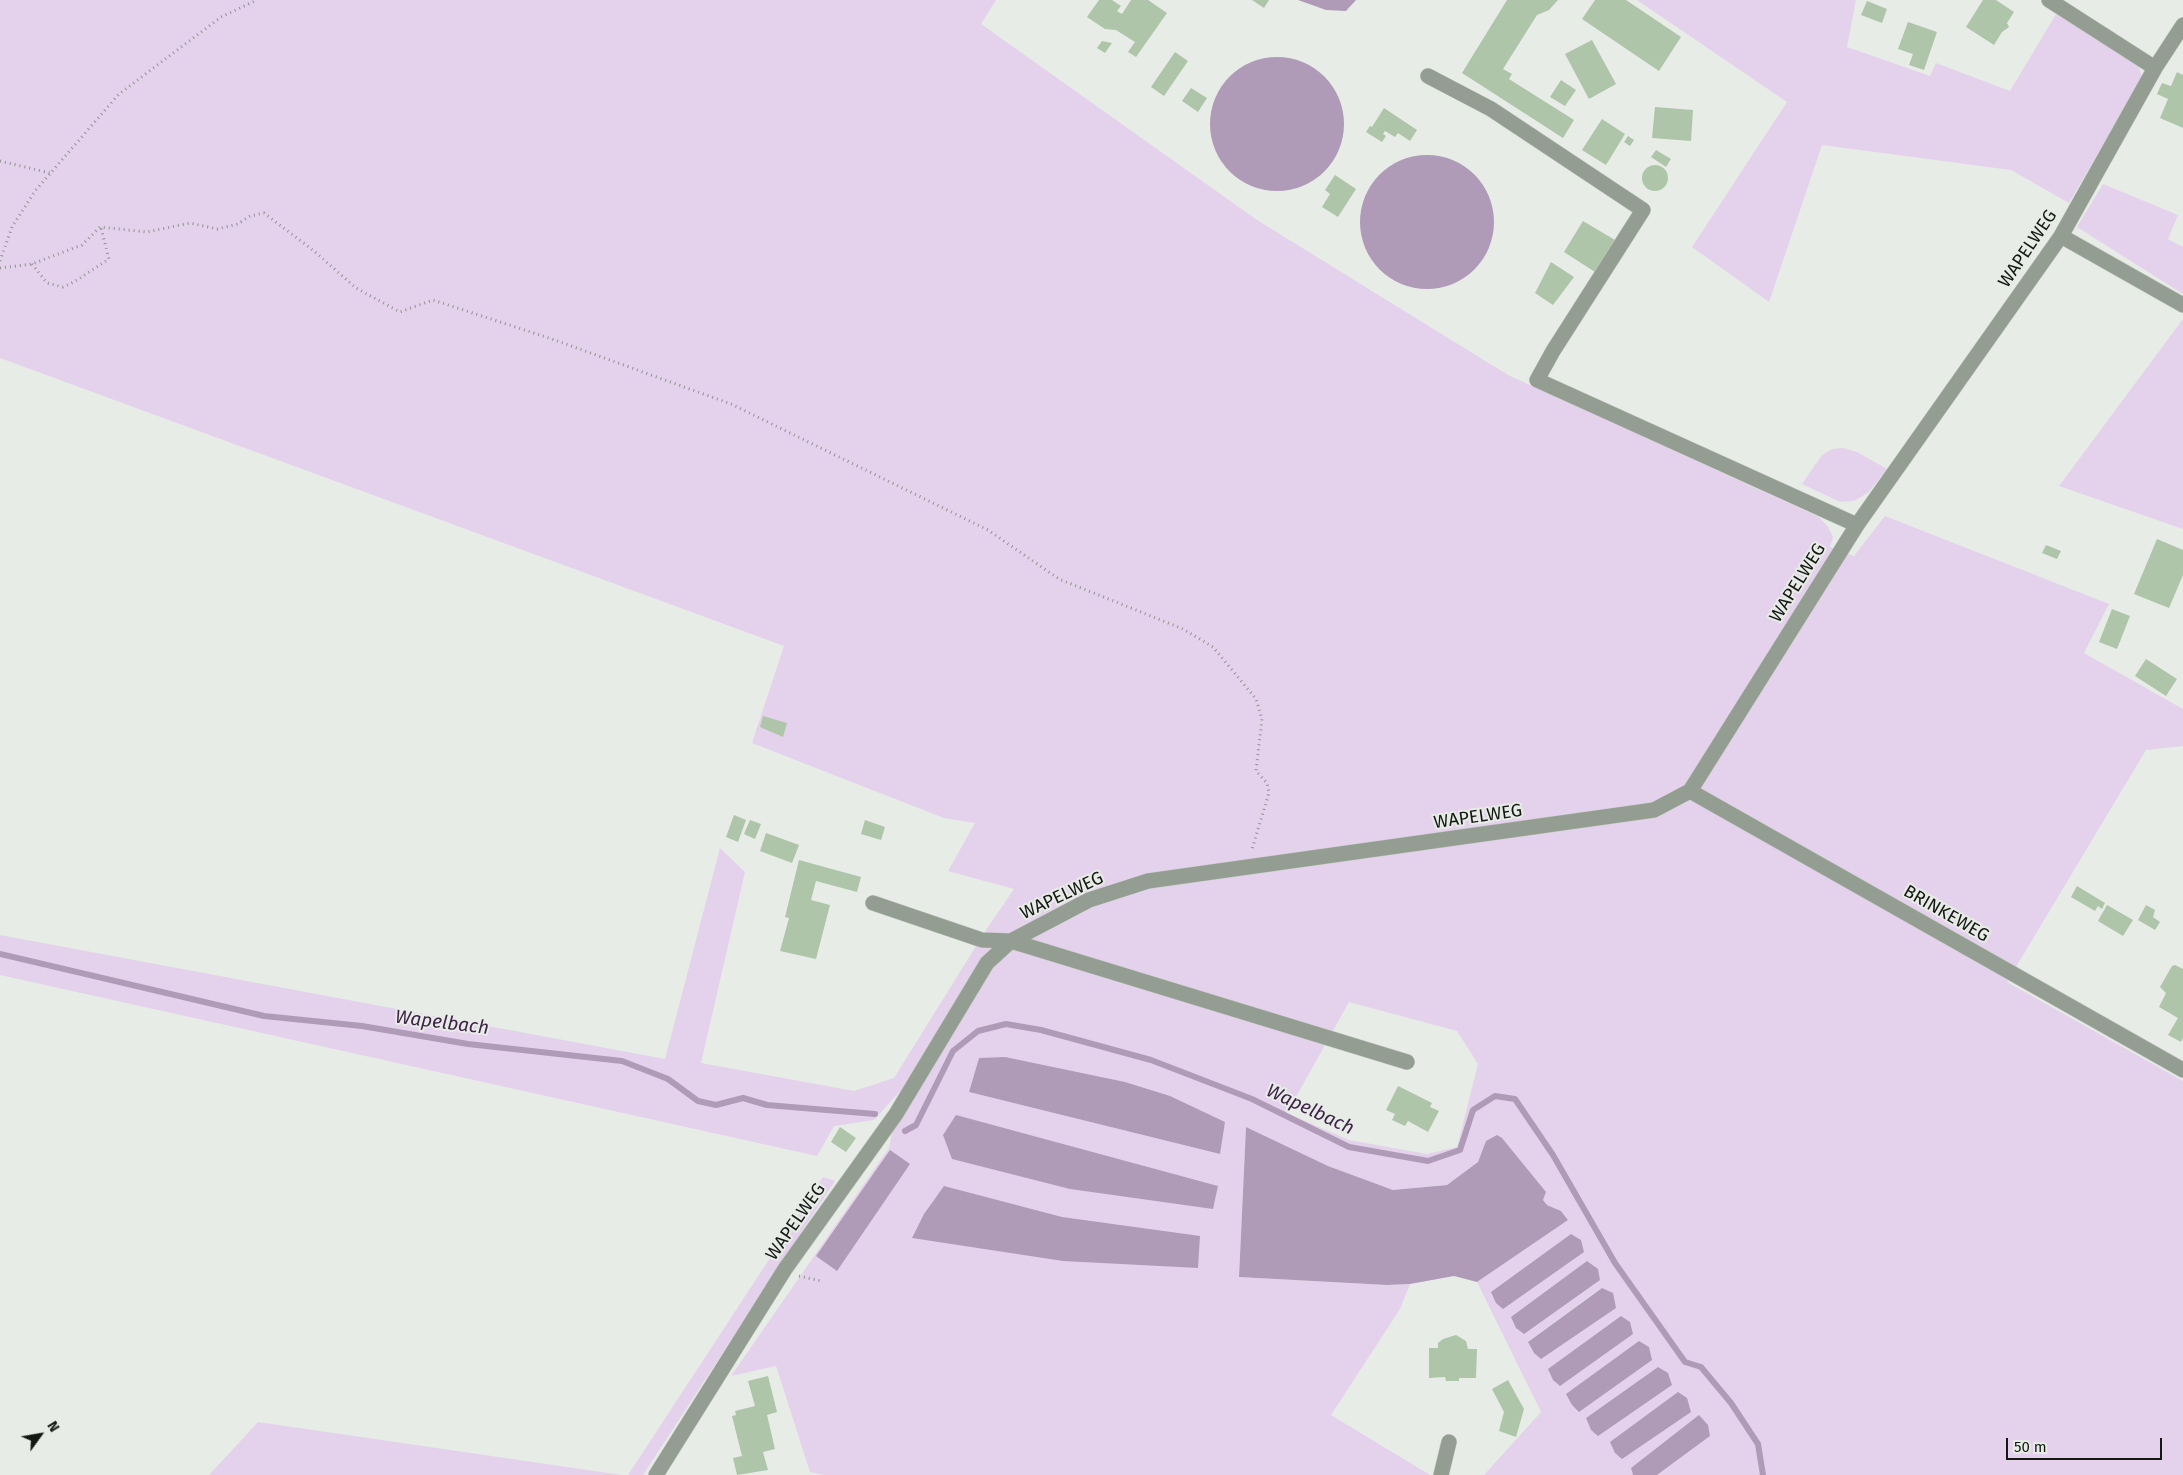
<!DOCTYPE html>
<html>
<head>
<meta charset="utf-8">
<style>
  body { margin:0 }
  #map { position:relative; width:2183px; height:1475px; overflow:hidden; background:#e7ece6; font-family:"Fira Sans",sans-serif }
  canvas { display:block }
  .north { position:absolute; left:15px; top:1410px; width:50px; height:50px; -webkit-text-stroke:4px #e7ece6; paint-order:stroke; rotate:58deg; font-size:14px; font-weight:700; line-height:20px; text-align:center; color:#151715 }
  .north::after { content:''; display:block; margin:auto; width:18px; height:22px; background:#151715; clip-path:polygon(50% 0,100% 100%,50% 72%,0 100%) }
  .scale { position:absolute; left:2006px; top:1438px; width:156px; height:22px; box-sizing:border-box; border:2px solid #151715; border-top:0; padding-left:6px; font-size:15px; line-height:18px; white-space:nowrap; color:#151715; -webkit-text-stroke:4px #e7ece6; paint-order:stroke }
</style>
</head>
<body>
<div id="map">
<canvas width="2183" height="1475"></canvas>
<div class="north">N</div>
<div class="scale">50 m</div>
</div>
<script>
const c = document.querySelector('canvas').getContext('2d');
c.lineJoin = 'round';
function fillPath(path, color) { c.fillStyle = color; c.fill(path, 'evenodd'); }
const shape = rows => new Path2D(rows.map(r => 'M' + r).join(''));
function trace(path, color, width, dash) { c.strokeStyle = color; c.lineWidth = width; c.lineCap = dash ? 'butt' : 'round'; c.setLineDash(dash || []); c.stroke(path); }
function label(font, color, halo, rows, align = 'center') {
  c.font = font + ' "Fira Sans",sans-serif'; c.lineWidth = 4; c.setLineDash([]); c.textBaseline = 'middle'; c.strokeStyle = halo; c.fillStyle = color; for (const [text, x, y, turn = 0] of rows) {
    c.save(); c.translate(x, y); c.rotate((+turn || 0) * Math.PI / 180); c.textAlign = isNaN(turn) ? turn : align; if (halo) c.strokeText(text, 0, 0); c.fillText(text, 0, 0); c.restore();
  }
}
fillPath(shape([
  [0,0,996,0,981,24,1257,220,1508,375,1819,517,1828,527,1833,537,1830,547,1854,556,1885,516,2109,604,2084,653,2183,709,2183,746,2146,750,2007,982,2183,1081,2183,1475,1657,1475,1710,1436,1631,1468,1633,1475,1484,1475,1541,1412,1477,1282,1568,1220,1561,1211,1547,1205,1543,1200,1546,1192,1486,1141,1478,1162,1447,1185,1393,1190,1328,1166,1246,1127,1239,1277,1387,1285,1410,1284,1400,1309,1331,1415,1430,1475,825,1475,810,1472,776,1366,731,1376,889,1148,900,1091,874,1120,834,1126,817,1156,0,975,0,935,665,1059,720,848,745,872,701,1063,854,1091,894,1078,986,930,1014,889,948,871,975,823,944,818,752,743,784,646,0,358],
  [1349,1002,1457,1031,1478,1064,1457,1147,1427,1154,1349,1140,1287,1113],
  [979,1059,1220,1154,969,1092],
  [1601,1288,1534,1353,1529,1341],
  [1658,1367,1671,1385,1598,1435,1591,1430,1586,1418],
  [1637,0,1856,0,1847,47,1930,76,1936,63,2010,91,2056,14,2138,63,2142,78,2069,203,2011,170,1822,145,1769,302,1692,247,1787,102],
  [2103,184,2178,215,2168,239,2183,247,2183,294,2077,227],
  [2183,319,2183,529,2059,486],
  [1843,448,1857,452,1887,469,1869,492,1854,501,1840,502,1802,484,1822,455,1832,449],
  [823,1177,835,1181,643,1475,628,1475],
  [258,1422,622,1475,209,1475]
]), '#e4d2ec');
fillPath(shape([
  [1298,0,1356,0,1346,11,1326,10],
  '1210 124a67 67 0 1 1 134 0a67 67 0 1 1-134 0Z',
  '1360 222a67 67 0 1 1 134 0a67 67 0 1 1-134 0Z',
  [1005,1057,1125,1082,1170,1096,1225,1122,1220,1154,969,1092,979,1058],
  [956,1115,1218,1186,1213,1209,1070,1189,952,1159,943,1135],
  [1246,1127,1328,1166,1393,1190,1447,1185,1478,1162,1486,1141,1497,1135,1502,1138,1546,1192,1543,1200,1547,1205,1561,1211,1568,1220,1477,1282,1454,1276,1410,1284,1387,1285,1239,1277],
  [890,1150,910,1164,837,1271,816,1256],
  [944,1186,1062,1217,1200,1236,1198,1268,1063,1261,912,1238,924,1214],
  [1571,1234,1581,1240,1584,1252,1503,1309,1496,1303,1491,1292],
  [1587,1261,1598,1269,1600,1280,1524,1334,1516,1328,1511,1317],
  [1602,1288,1613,1293,1616,1308,1541,1359,1534,1353,1528,1342],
  [1621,1316,1630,1322,1633,1334,1560,1386,1553,1380,1548,1369],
  [1639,1341,1649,1347,1652,1360,1579,1412,1572,1405,1566,1394],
  [1658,1367,1668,1373,1672,1385,1598,1436,1591,1430,1586,1418],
  [1678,1392,1687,1398,1691,1412,1622,1459,1615,1453,1610,1442],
  [1699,1415,1708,1425,1710,1436,1657,1475,1633,1475,1631,1468]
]), '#af9bb7');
trace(shape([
  [0,954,264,1016,362,1026,468,1044,622,1061,668,1079,698,1101,716,1105,743,1098,767,1105,875,1114],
  [905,1131,916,1125,953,1051,978,1031,1006,1024,1041,1030,1151,1060,1252,1099,1349,1147,1428,1161,1460,1150,1473,1110,1495,1096,1515,1099,1553,1155,1615,1263,1685,1362,1701,1367,1731,1403,1758,1444,1763,1475]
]), '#af9bb7', 6);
fillPath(shape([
  [1099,0,1112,0,1121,6,1117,11,1122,14,1131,0,1148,0,1167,13,1136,57,1128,52,1135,42,1116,30,1105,29,1087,17],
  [1252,0,1269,0,1264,8],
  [1507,0,1558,0,1549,10,1537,15,1503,69,1512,74,1509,79,1574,120,1563,138,1462,73],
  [1595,0,1626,0,1681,37,1659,71,1582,19],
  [1983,0,1996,0,2014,12,2007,23,2009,27,2002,32,1994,45,1966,27],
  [1867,1,1887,9,1882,23,1861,15],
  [1908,22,1937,32,1924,70,1909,65,1913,54,1898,49],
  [1592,40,1616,84,1589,99,1565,54],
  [1102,41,1112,43,1105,53,1097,48],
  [1175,52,1188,61,1164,96,1151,87],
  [2177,72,2183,75,2183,128,2160,118,2168,99,2157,94,2162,83,2171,86],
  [1561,80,1576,90,1565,106,1550,97],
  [1191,88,1207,98,1198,112,1182,101],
  [1655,107,1693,110,1691,141,1652,138],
  [1384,108,1417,130,1410,141,1398,133,1395,137,1385,131,1383,134,1386,136,1382,142,1366,132,1370,126,1372,127],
  [1602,119,1625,134,1606,165,1582,150],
  [1628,136,1634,140,1630,146,1624,142],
  [1656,150,1671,159,1666,167,1651,157],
  '1642 178a13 13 0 1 1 26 0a13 13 0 1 1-26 0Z',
  [1335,175,1356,189,1338,217,1322,207,1330,194,1325,190],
  [1583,221,1615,240,1595,272,1564,252],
  [1551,262,1574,277,1553,305,1535,293],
  [2157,539,2183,550,2183,575,2169,608,2134,594],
  [2046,545,2061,551,2057,559,2042,553],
  [2112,609,2130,616,2117,649,2099,642],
  [2146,659,2177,679,2166,696,2135,676],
  [763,716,787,723,783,737,760,727],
  [734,815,746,820,738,842,726,837],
  [750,820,761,824,755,839,744,834],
  [865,820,885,827,881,840,861,834],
  [766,833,799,845,792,863,760,851],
  [799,860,861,877,857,892,816,881,811,900,830,905,816,959,780,951,789,918,785,917],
  [2077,886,2105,903,2102,909,2098,906,2095,911,2071,897],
  [2107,905,2133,920,2123,936,2098,921],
  [2146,905,2155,910,2153,917,2160,922,2155,930,2138,920],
  [2175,965,2183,969,2183,1038,2181,1042,2168,1035,2178,1018,2159,1007,2166,993,2160,987,2172,966],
  [1398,1086,1432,1103,1430,1107,1439,1111,1428,1132,1408,1121,1405,1126,1392,1120,1395,1114,1386,1110],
  [840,1127,856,1138,846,1152,831,1142],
  [1456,1335,1466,1341,1468,1349,1477,1349,1476,1378,1459,1378,1459,1381,1446,1381,1445,1377,1429,1378,1429,1348,1438,1348,1438,1343,1443,1339],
  [768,1376,777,1412,767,1415,775,1449,763,1452,768,1470,737,1475,733,1458,742,1456,732,1416,736,1415,735,1411,755,1406,748,1381],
  [1508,1380,1524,1409,1516,1437,1499,1431,1504,1412,1492,1389]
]), '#aec5a9');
const minor = shape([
  [2049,0,2155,68],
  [1428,76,1491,109,1643,210,1553,351,1537,380,1857,525],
  [2061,236,2183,305],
  [1690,791,2183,1070],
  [873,903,982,940,1011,941,1407,1062],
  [656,1475,785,1269,896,1114,987,963,1011,941,1089,900,1148,881,1654,810,1690,791,1857,525,2061,236,2155,68,2183,25],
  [1441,1475,1449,1442]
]);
trace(minor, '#c5cac5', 16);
trace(shape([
  [0,161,50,173],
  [0,261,12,227,35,191,119,94,221,17,257,0],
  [32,264,47,283,63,287,74,282,109,259,101,228],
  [0,268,32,264,82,245,100,227,147,232,190,223,217,229,238,224,250,216,264,213,314,251,356,288,400,312,433,300,552,339,731,404,988,530,1059,579,1183,629,1213,647,1256,699,1262,719,1256,771,1267,783,1269,793,1252,849],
  [799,1276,821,1281]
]), '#909490', 3, [1, 4]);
trace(minor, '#939d91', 15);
label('18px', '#151715', '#e7ece6', [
  ["WAPELWEG",2028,249,-56],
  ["WAPELWEG",1798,583,-58],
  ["WAPELWEG",1478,817,-8],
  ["WAPELWEG",1062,896,-25],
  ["BRINKEWEG",1946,914,30],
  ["WAPELWEG",796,1222,-55]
]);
label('italic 19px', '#3f2249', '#e7ece6', [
  ["Wapelbach",442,1023,7],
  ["Wapelbach",1310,1110,25]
]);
</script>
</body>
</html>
